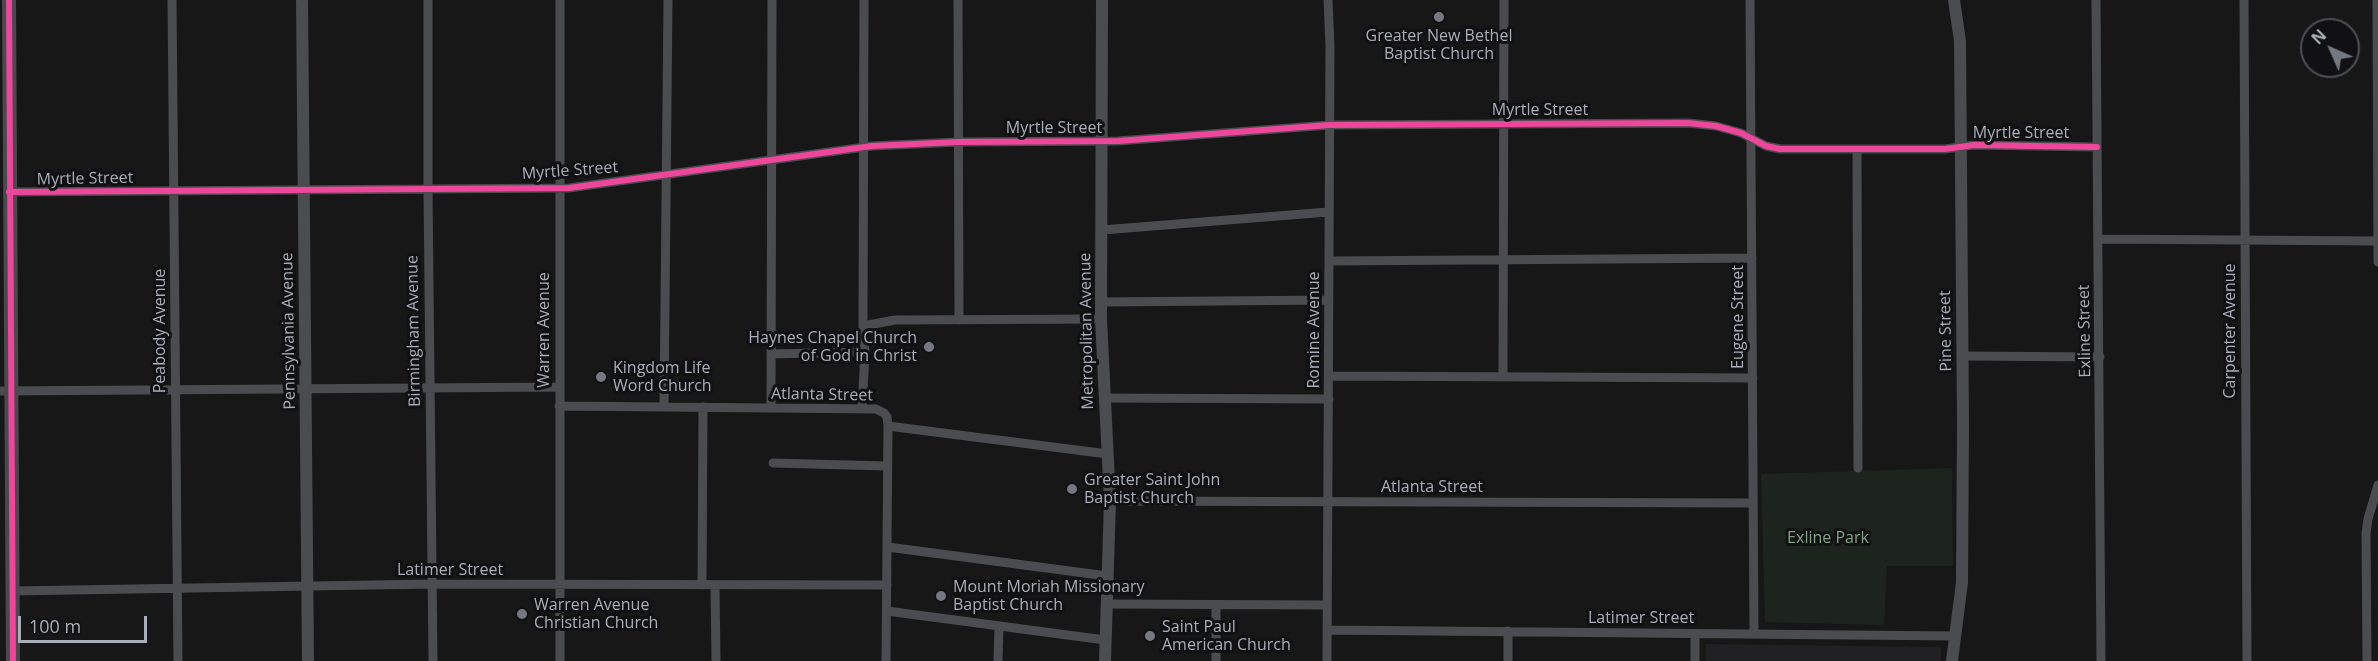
<!DOCTYPE html>
<html>
<head>
<meta charset="utf-8">
<style>
  body { margin:0 }
  #map { position:relative; width:2378px; height:661px; overflow:hidden; background:#171717; font-family:"Open Sans",sans-serif }
  canvas { display:block }
  .north { position:absolute; left:2300px; top:18px; width:60px; height:60px; box-sizing:border-box; background:#111113; border:2px solid #4d4f55; border-radius:50%; rotate:315deg; font-size:16px; font-weight:700; line-height:24px; text-align:center; color:#a8adb8 }
  .north::after { content:''; display:block; margin:auto; width:21px; height:27px; background:#757880; clip-path:polygon(50% 0,100% 100%,50% 72%,0 100%) }
  .scale { position:absolute; left:18px; top:616px; width:129px; height:27px; box-sizing:border-box; border:3px solid #a8adb8; border-top:0; padding-left:8px; font-size:18px; line-height:21px; white-space:nowrap; color:#a8adb8; -webkit-text-stroke:4px #111113; paint-order:stroke }
</style>
</head>
<body>
<div id="map">
<canvas width="2378" height="661"></canvas>
<div class="north">N</div>
<div class="scale">100 m</div>
</div>
<script>
const c = document.querySelector('canvas').getContext('2d');
c.lineJoin = 'round';
function fillPath(path, color) { c.fillStyle = color; c.fill(path, 'evenodd'); }
const shape = rows => new Path2D(rows.map(r => 'M' + r).join(''));
function trace(path, color, width, dash) { c.strokeStyle = color; c.lineWidth = width; c.lineCap = dash ? 'butt' : 'round'; c.setLineDash(dash || []); c.stroke(path); }
function label(font, color, halo, rows, align = 'center') {
  c.font = font + ' "Open Sans",sans-serif'; c.lineWidth = 6; c.setLineDash([]); c.textBaseline = 'middle'; c.strokeStyle = halo; c.fillStyle = color; for (const [text, x, y, turn = 0] of rows) {
    c.save(); c.translate(x, y); c.rotate((+turn || 0) * Math.PI / 180); c.textAlign = isNaN(turn) ? turn : align; if (halo) c.strokeText(text, 0, 0); c.fillText(text, 0, 0); c.restore();
  }
}
fillPath(shape([
  [1706,644,1941,647,1941,661,1706,661]
]), '#212123');
fillPath(shape([
  [1952,468,1953,566,1887,566,1884,625,1765,622,1761,474]
]), '#1d241e');
trace(shape([
  [172,0,178,661],
  [428,0,428,190,433,661],
  [958,0,959,320],
  [1750,0,1754,633],
  [2096,0,2101,661],
  [2244,0,2247,661],
  [2377,0,2378,262],
  [1857,150,1858,468],
  [9,192,569,188,872,146,958,142,1118,141,1329,125,1688,123,1716,126,1741,133,1766,146,1780,149,1945,149,1974,145,2097,147],
  [1102,230,1328,212],
  [2099,239,2378,241],
  [1329,261,1752,258],
  [1101,302,1329,300],
  [863,326,895,320,1101,319],
  [771,354,865,352],
  [1963,356,2100,357],
  [1329,376,1753,378],
  [1503,377,1504,0],
  [0,391,558,387],
  [1104,398,1329,399],
  [559,406,876,409,884,413,887,417,888,426,886,661],
  [664,407,668,0],
  [771,408,772,0],
  [862,409,865,352,863,326,864,0],
  [888,426,1108,454],
  [773,463,887,466],
  [1110,501,1753,503],
  [888,547,1107,576],
  [702,585,703,407],
  [715,585,716,661],
  [12,591,433,584,887,585],
  [1107,604,1327,605],
  [887,611,1105,640],
  [1327,630,1955,636],
  [1508,631,1508,661],
  [1695,634,1695,661],
  [560,661,560,0],
  [998,661,999,626],
  [1216,661,1216,605],
  [1327,661,1330,46,1328,0],
  [2367,661,2366,533,2368,519,2378,485]
]), '#4b4c50', 9);
trace(shape([
  [302,0,308,661],
  [1102,0,1101,319,1110,501,1105,661],
  [1952,661,1962,582,1963,424,1960,41,1954,0]
]), '#4b4c50', 12);
trace(shape([
  [9,0,13,661]
]), '#4a4a4e', 14);
trace(shape([
  [9,0,13,661],
  [9,192,569,188,872,146,958,142,1118,141,1329,125,1688,123,1716,126,1741,133,1766,146,1780,149,1945,149,1974,145,2097,147]
]), '#ed469a', 6);
for (const [x, y, r, color] of [
  [1439,17,6,"#757880"],
  [929,347,6,"#757880"],
  [601,377,6,"#757880"],
  [1072,489,6,"#757880"],
  [941,596,6,"#757880"],
  [522,614,6,"#757880"],
  [1150,636,6,"#757880"]
]) { const dot = new Path2D(); dot.arc(x, y, r, 0, 2 * Math.PI); c.fillStyle = color; c.fill(dot); trace(dot, '#111113', 2); }
label('16px', '#a8adb8', '#111113', [
  ["Greater New Bethel",1439,36,"center"],
  ["Baptist Church",1439,54,"center"],
  ["Haynes Chapel Church",917,338,"right"],
  ["of God in Christ",917,356,"right"],
  ["Kingdom Life",613,368],
  ["Word Church",613,386],
  ["Greater Saint John",1084,480],
  ["Baptist Church",1084,498],
  ["Mount Moriah Missionary",953,587],
  ["Baptist Church",953,605],
  ["Warren Avenue",534,605],
  ["Christian Church",534,623],
  ["Saint Paul",1162,627],
  ["American Church",1162,645]
], 'left');
label('16px', '#a8adb8', '#111113', [
  ["Myrtle Street",1540,110],
  ["Myrtle Street",1054,128],
  ["Myrtle Street",2021,133],
  ["Myrtle Street",570,171,-4],
  ["Myrtle Street",85,179,-1],
  ["Eugene Street",1738,317,-90],
  ["Warren Avenue",544,330,-90],
  ["Romine Avenue",1314,330,-90],
  ["Peabody Avenue",160,331,-90],
  ["Pennsylvania Avenue",289,331,-91],
  ["Birmingham Avenue",414,331,-91],
  ["Metropolitan Avenue",1087,331,-91],
  ["Pine Street",1946,331,-91],
  ["Exline Street",2085,331,-91],
  ["Carpenter Avenue",2230,331,-90],
  ["Atlanta Street",822,395,1],
  ["Atlanta Street",1432,487],
  ["Latimer Street",450,570],
  ["Latimer Street",1641,618]
]);
label('16px', '#7fa381', '#111113', [
  ["Exline Park",1828,538]
]);
</script>
</body>
</html>
